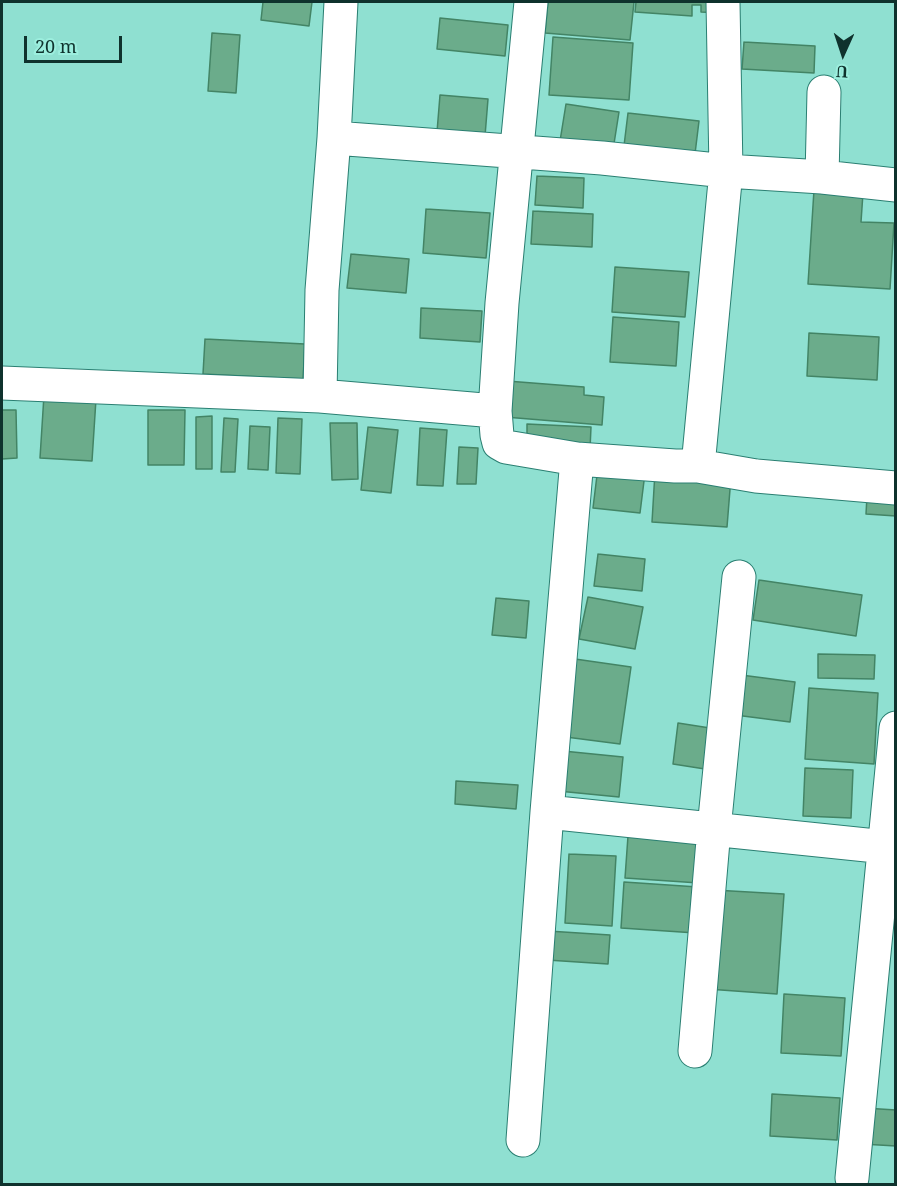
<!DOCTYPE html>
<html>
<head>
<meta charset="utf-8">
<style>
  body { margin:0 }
  #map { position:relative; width:897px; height:1186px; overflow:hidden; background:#8fe0d1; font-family:"Noto Serif",serif }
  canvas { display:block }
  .frame { position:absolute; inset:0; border:3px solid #0f322d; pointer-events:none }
  .north { position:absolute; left:813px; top:24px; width:60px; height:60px; -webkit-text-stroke:4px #9ceede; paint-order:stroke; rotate:183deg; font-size:16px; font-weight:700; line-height:24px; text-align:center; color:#0f322d }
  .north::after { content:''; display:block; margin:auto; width:21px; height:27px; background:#0f322d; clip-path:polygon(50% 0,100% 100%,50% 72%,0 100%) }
  .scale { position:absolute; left:24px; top:36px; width:98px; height:27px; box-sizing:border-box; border:3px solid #0f322d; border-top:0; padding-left:8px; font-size:18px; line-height:21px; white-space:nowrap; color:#0f322d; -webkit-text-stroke:4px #9ceede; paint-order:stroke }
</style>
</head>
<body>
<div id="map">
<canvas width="897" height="1186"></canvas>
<div class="frame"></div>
<div class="north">U</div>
<div class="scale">20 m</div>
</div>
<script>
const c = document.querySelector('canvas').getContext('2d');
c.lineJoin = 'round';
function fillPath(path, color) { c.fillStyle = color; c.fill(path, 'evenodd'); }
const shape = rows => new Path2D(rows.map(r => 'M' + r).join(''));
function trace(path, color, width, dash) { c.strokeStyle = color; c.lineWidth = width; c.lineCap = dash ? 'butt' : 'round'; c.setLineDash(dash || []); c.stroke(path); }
const building = shape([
  [263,2,312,2,309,26,261,20,263,2],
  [548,2,634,2,630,40,545,33,548,2],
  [636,2,721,2,720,13,701,12,701,5,692,5,692,16,635,12,636,2],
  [440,18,508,25,505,56,437,49,440,18],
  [212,33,240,35,236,93,208,91,212,33],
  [553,37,633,43,629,100,549,95,553,37],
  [744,42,815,46,814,73,742,69,744,42],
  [440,95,488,99,485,136,437,132,440,95],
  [566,104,619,112,613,150,560,141,566,104],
  [628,113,699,121,694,162,623,154,628,113],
  [537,176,584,178,583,208,535,205,537,176],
  [814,190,863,193,861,222,894,223,890,289,808,284,814,190],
  [426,209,490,213,486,258,423,253,426,209],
  [533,211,593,214,592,247,531,244,533,211],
  [351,254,409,259,406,293,347,288,351,254],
  [615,267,689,272,685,317,612,312,615,267],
  [421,308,482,311,480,342,420,338,421,308],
  [613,317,679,322,676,366,610,362,613,317],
  [809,333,879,337,877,380,807,376,809,333],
  [205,339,305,344,303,379,203,374,205,339],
  [507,381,584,387,584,395,604,397,602,425,505,417,507,381],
  [44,395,96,399,92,461,40,458,44,395],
  [2,410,16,410,17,458,2,459,2,410],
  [148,410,185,410,184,465,148,465,148,410],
  [212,416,212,469,196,469,196,417,212,416],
  [224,418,238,419,235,472,221,472,224,418],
  [278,418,302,419,300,474,276,473,278,418],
  [330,423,357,423,358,479,332,480,330,423],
  [527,424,591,427,590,449,527,446,527,424],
  [250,426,270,427,268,470,248,469,250,426],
  [368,427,398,430,391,493,361,490,368,427],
  [420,428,447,430,443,486,417,485,420,428],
  [459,447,478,448,476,484,457,484,459,447],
  [598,467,645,473,640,513,593,508,598,467],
  [655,472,731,477,727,527,652,522,655,472],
  [867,496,896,498,896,516,866,514,867,496],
  [598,554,645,559,642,591,594,586,598,554],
  [759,580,862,595,856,636,753,620,759,580],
  [588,597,643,607,635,649,579,639,588,597],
  [496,598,529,601,526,638,492,635,496,598],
  [818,654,875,655,874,679,818,678,818,654],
  [568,658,631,667,620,744,558,736,568,658],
  [741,675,795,682,790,722,735,715,741,675],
  [809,688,878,693,874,764,805,759,809,688],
  [678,723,710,728,705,769,673,764,678,723],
  [563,751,623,757,619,797,558,791,563,751],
  [805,768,853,770,851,818,803,816,805,768],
  [456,781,518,785,516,809,455,804,456,781],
  [628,836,702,841,699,883,625,878,628,836],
  [569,854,616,856,612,926,565,923,569,854],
  [624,882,698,887,696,933,621,928,624,882],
  [714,890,784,894,777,994,707,989,714,890],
  [548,931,610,935,608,964,547,960,548,931],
  [784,994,845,998,841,1056,781,1053,784,994],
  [772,1094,840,1098,837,1140,770,1136,772,1094],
  [864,1108,896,1110,896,1146,862,1144,864,1108]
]);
fillPath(building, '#6bac8b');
trace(building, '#438465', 1.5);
const minor = shape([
  [723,2,726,171,698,466,756,476,896,488],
  [334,138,602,158,726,171,822,177,896,185],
  [822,177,824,92],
  [2,383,320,396,495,411],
  [320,396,322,290,334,138,341,2],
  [577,459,675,466,698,466],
  [547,812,896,848],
  [695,1051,714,829,739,577],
  [523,1140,547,812,577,459,506,447,499,443,497,435,495,411,502,303,531,2],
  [852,1178,896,728]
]);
trace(minor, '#2a7f72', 35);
trace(minor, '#fff', 33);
</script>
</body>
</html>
